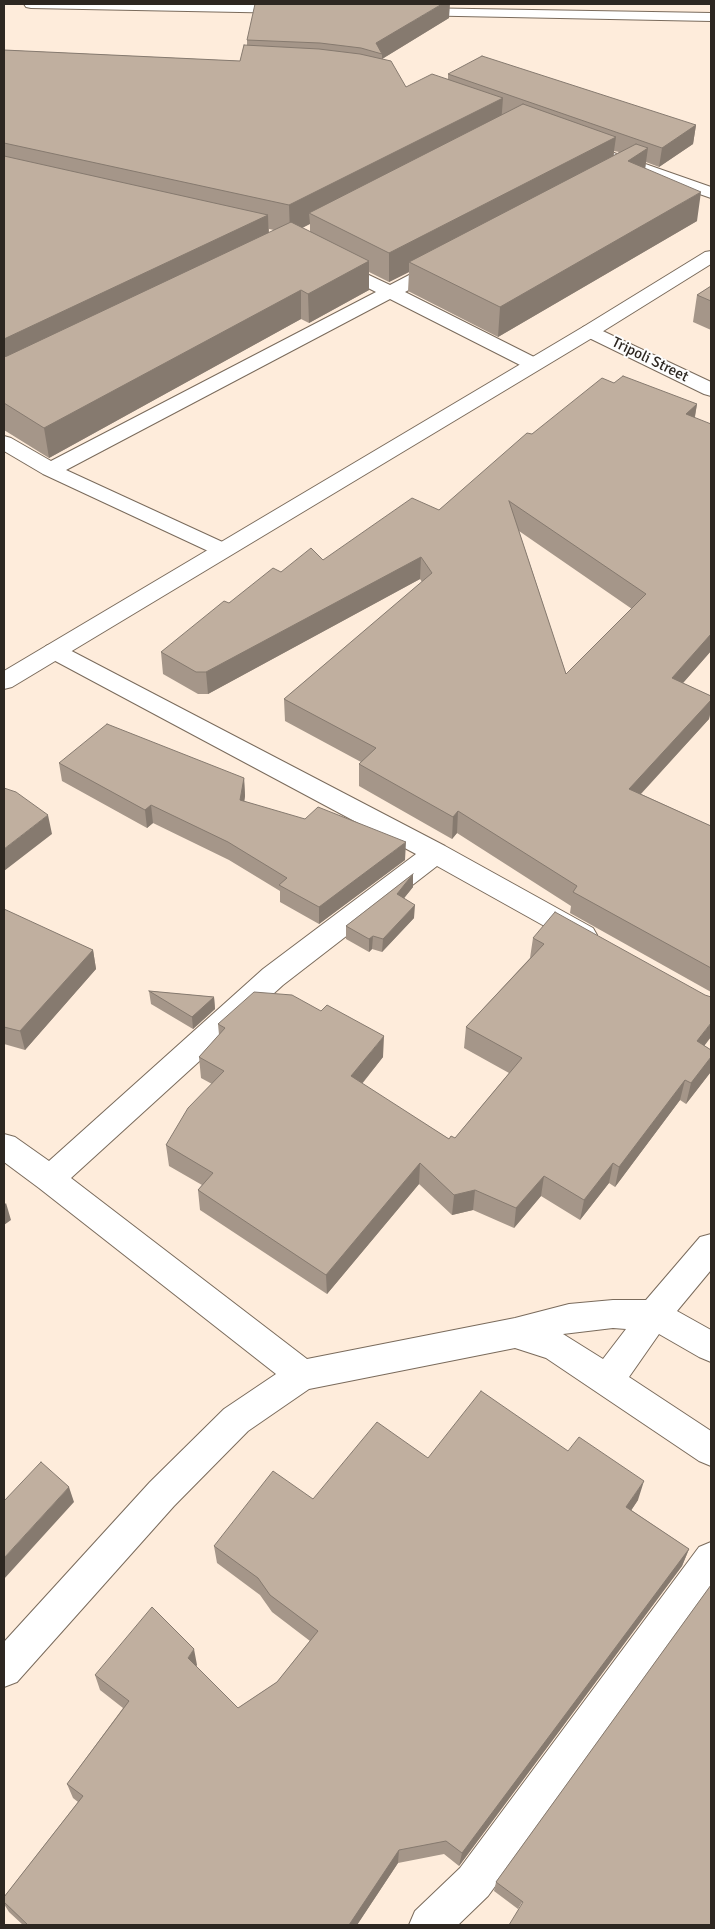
<!DOCTYPE html>
<html>
<head>
<meta charset="utf-8">
<style>
  body { margin:0 }
  #map { position:relative; width:715px; height:1929px; overflow:hidden; background:#feecdb; font-family:Signika,sans-serif }
  canvas { display:block }
  .frame { position:absolute; inset:0; border:5px solid #2d2721; pointer-events:none }
</style>
</head>
<body>
<div id="map">
<canvas width="715" height="1929"></canvas>
<div class="frame"></div>
</div>
<script>
const c = document.querySelector('canvas').getContext('2d');
c.lineJoin = 'round';
const shape = rows => new Path2D(rows.map(r => 'M' + r).join(''));
function trace(path, color, width, dash) { c.strokeStyle = color; c.lineWidth = width; c.lineCap = dash ? 'butt' : 'round'; c.setLineDash(dash || []); c.stroke(path); }
function fillPath(path, color) { c.fillStyle = color; c.fill(path, 'evenodd'); }
function label(font, color, halo, rows, align = 'center') {
  c.font = font + ' Signika,sans-serif'; c.lineWidth = 4; c.setLineDash([]); c.textBaseline = 'middle'; c.strokeStyle = halo; c.fillStyle = color; for (const [text, x, y, turn = 0] of rows) {
    c.save(); c.translate(x, y); c.rotate((+turn || 0) * Math.PI / 180); c.textAlign = isNaN(turn) ? turn : align; if (halo) c.strokeText(text, 0, 0); c.fillText(text, 0, 0); c.restore();
  }
}
const minor = shape([
  [24,4,251,4,292,5,297,6,299,9,297,12,292,13,31,8,26,7,24,4],
  [413,8,711,13,711,21,408,15,406,12,408,9,413,8],
  [611,152,711,187,711,198,605,161,603,157,605,153,611,152],
  [335,259,390,285,434,262,440,261,446,262,449,266,446,270,405,292,540,360,543,364,540,368,533,370,526,368,390,299,66,470,229,545,232,550,229,555,221,557,43,474,4,451,4,436,11,438,51,461,376,292,329,268,326,264,329,260,335,259],
  [590,325,711,382,711,396,704,394,583,335,580,331,583,327,590,325],
  [54,643,62,646,445,846,593,928,597,935,593,942,583,945,573,942,437,866,283,985,71,1178,307,1359,515,1318,569,1304,613,1300,646,1300,700,1237,711,1234,711,1270,677,1311,711,1330,711,1362,699,1357,659,1334,629,1377,711,1431,711,1466,699,1461,546,1358,515,1348,309,1389,248,1431,174,1506,17,1682,4,1687,4,1642,150,1482,224,1409,276,1374,39,1188,4,1162,4,1134,15,1137,49,1161,263,969,416,854,46,656,42,651,46,646,54,643],
  [613,1328,626,1329,603,1359,563,1334,613,1328],
  [711,1542,711,1588,488,1896,458,1925,409,1925,415,1911,460,1868,699,1547,711,1542]
]);
const secondary = shape([
  [711,251,711,264,597,335,12,687,4,689,4,671,583,327,705,252,711,251]
]);
trace(minor, '#7a6b5c', 2);
trace(secondary, '#7a6b5c', 2);
fillPath(minor, '#fff');
fillPath(secondary, '#fff');
fillPath(shape([
  [449,18,382,59,406,87,448,79,448,74,696,125,693,144,659,167,646,162,645,169,697,221,498,337,408,291,409,272,389,282,369,272,369,290,309,323,301,319,49,458,4,430,4,50,240,61,247,45,247,40],
  [614,151,619,152,614,155],
  [309,224,310,224,310,232,302,228],
  [269,229,274,230,269,233],
  [711,286,711,330,693,322,697,295],
  [614,383,697,404,695,417,711,651,683,683,711,696,711,710,709,719,641,794,711,826,711,992,570,913,571,906,457,833,452,839,359,786,359,764,361,762,285,721,284,699,422,582,420,579,208,694,198,694,163,674,161,652,229,603,281,572,323,560,439,510,532,434],
  [519,531,632,609,566,674],
  [59,763,244,778,245,796,244,801,405,860,319,924,280,902,280,891,229,860,153,823,147,828,62,781],
  [413,874,413,887,404,898,414,918,382,952,372,949,369,952,346,939,346,926],
  [4,910,93,950,96,969,25,1050,4,1044],
  [533,938,705,995,705,1046,711,1050,711,1066,710,1073,686,1104,680,1100,615,1187,609,1183,580,1220,541,1196,514,1228,473,1210,452,1215,419,1184,327,1294,200,1210,198,1190,202,1185,169,1166,166,1145,212,1084,201,1078,199,1057,219,1035,218,1024,383,1057,362,1084,449,1139,455,1138,509,1073,464,1048,466,1027,530,958],
  [149,991,214,997,215,1009,193,1029,151,1004],
  [428,1458,638,1500,631,1510,689,1549,682,1566,459,1866,444,1854,398,1863,357,1925,23,1925,9,1912,4,1904,4,1897,78,1802,73,1798,67,1784,123,1708,100,1690,95,1675,197,1665,196,1666,238,1708,277,1682,310,1641,272,1612,260,1595,217,1563,214,1546,313,1499],
  [711,1585,518,1909,494,1891,496,1882]
]), '#a59689');
fillPath(shape([
  [442,4,450,4,449,18,382,59,382,54,376,43],
  [503,98,501,125,309,213,310,224,290,234,289,205],
  [696,125,693,144,659,167,662,148],
  [616,137,612,165,409,262,409,272,389,282,389,253],
  [648,148,644,176,628,161],
  [701,192,697,221,498,337,500,307],
  [268,215,269,244,4,371,4,339],
  [369,261,369,290,309,323,308,294],
  [301,290,301,319,49,458,44,428],
  [697,404,693,426,686,414],
  [421,557,420,579,208,694,206,672],
  [711,634,711,651,668,700,672,678],
  [711,700,711,710,709,719,625,811,629,789],
  [244,778,245,796,242,818,240,800],
  [151,805,153,823,147,828,145,810],
  [458,811,457,833,452,839,453,817],
  [48,815,52,834,4,871,4,849],
  [406,842,405,860,319,924,319,907],
  [413,874,413,887,397,907,397,894],
  [415,905,414,918,382,952,383,939],
  [373,936,372,949,369,952,369,939],
  [93,950,96,969,25,1050,20,1031],
  [214,997,215,1009,193,1029,192,1017],
  [711,1023,711,1037,692,1062,697,1041],
  [384,1036,383,1057,351,1097,351,1076],
  [711,1057,711,1066,710,1073,686,1104,691,1083],
  [685,1080,680,1100,615,1187,619,1167],
  [420,1163,419,1184,327,1294,326,1275],
  [613,1163,609,1183,580,1220,584,1200],
  [544,1176,541,1196,514,1228,516,1208],
  [475,1190,473,1210,452,1215,454,1195],
  [6,1203,11,1220,4,1225,4,1205],
  [644,1481,638,1500,621,1526,626,1507],
  [69,1487,74,1502,4,1579,4,1558],
  [689,1549,682,1566,459,1866,462,1853],
  [194,1649,197,1665,191,1674,188,1658],
  [399,1850,398,1863,357,1925,349,1925]
]), '#867a6f');
const building = shape([
  [255,4,442,4,376,43,382,54,361,48,320,43,247,40,255,4],
  [244,45,319,49,360,54,391,61,406,87,432,74,503,98,289,205,4,143,4,50,240,61,244,45],
  [482,56,696,125,662,148,448,74,482,56],
  [523,104,616,137,389,253,309,213,523,104],
  [636,144,648,148,628,161,701,192,500,307,409,262,636,144],
  [4,156,268,215,4,339,4,156],
  [291,222,369,261,308,294,301,290,44,428,4,403,4,357,7,356,291,222],
  [711,286,711,301,697,295,711,286],
  [623,376,697,404,686,414,711,424,711,634,672,678,711,696,711,700,629,789,711,826,711,968,573,892,577,886,458,811,453,817,359,764,376,748,284,699,432,573,421,557,206,672,196,672,161,652,224,601,229,603,273,568,281,572,311,548,323,560,412,498,439,510,527,433,532,434,602,378,614,383,623,376],
  [509,501,646,594,566,674,509,501],
  [107,724,244,778,240,800,305,819,318,807,406,842,319,907,279,885,287,878,228,842,151,805,145,810,59,763,107,724],
  [4,788,16,792,48,815,4,849,4,788],
  [413,874,397,894,415,905,383,939,373,936,369,939,346,926,413,874],
  [4,909,93,950,20,1031,4,1027,4,909],
  [555,912,705,995,711,997,711,1023,697,1041,711,1050,711,1057,691,1083,685,1080,619,1167,613,1163,584,1200,544,1176,516,1208,475,1190,454,1195,420,1163,326,1275,198,1190,213,1173,166,1145,188,1108,224,1071,199,1057,225,1028,218,1024,254,992,292,995,321,1011,327,1005,384,1036,351,1076,449,1139,451,1136,455,1138,522,1058,466,1027,544,944,533,938,555,912],
  [149,991,214,997,192,1017,149,991],
  [481,1391,568,1451,579,1437,644,1481,626,1507,689,1549,462,1853,446,1841,399,1850,349,1925,28,1925,4,1902,4,1897,83,1796,67,1784,129,1701,95,1675,152,1607,194,1649,188,1658,238,1708,277,1682,318,1631,270,1595,258,1578,214,1546,273,1471,313,1499,377,1422,428,1458,481,1391],
  [41,1462,69,1487,4,1558,4,1501,41,1462],
  [711,1585,711,1925,509,1925,523,1902,496,1882,711,1585]
]);
fillPath(building, '#c0af9f');
trace(building, '#867a6f', 1);
label('15px', '#2d2721', '#fdfdfd', [
  ["Tripoli Street",650,360,26]
]);
</script>
</body>
</html>
